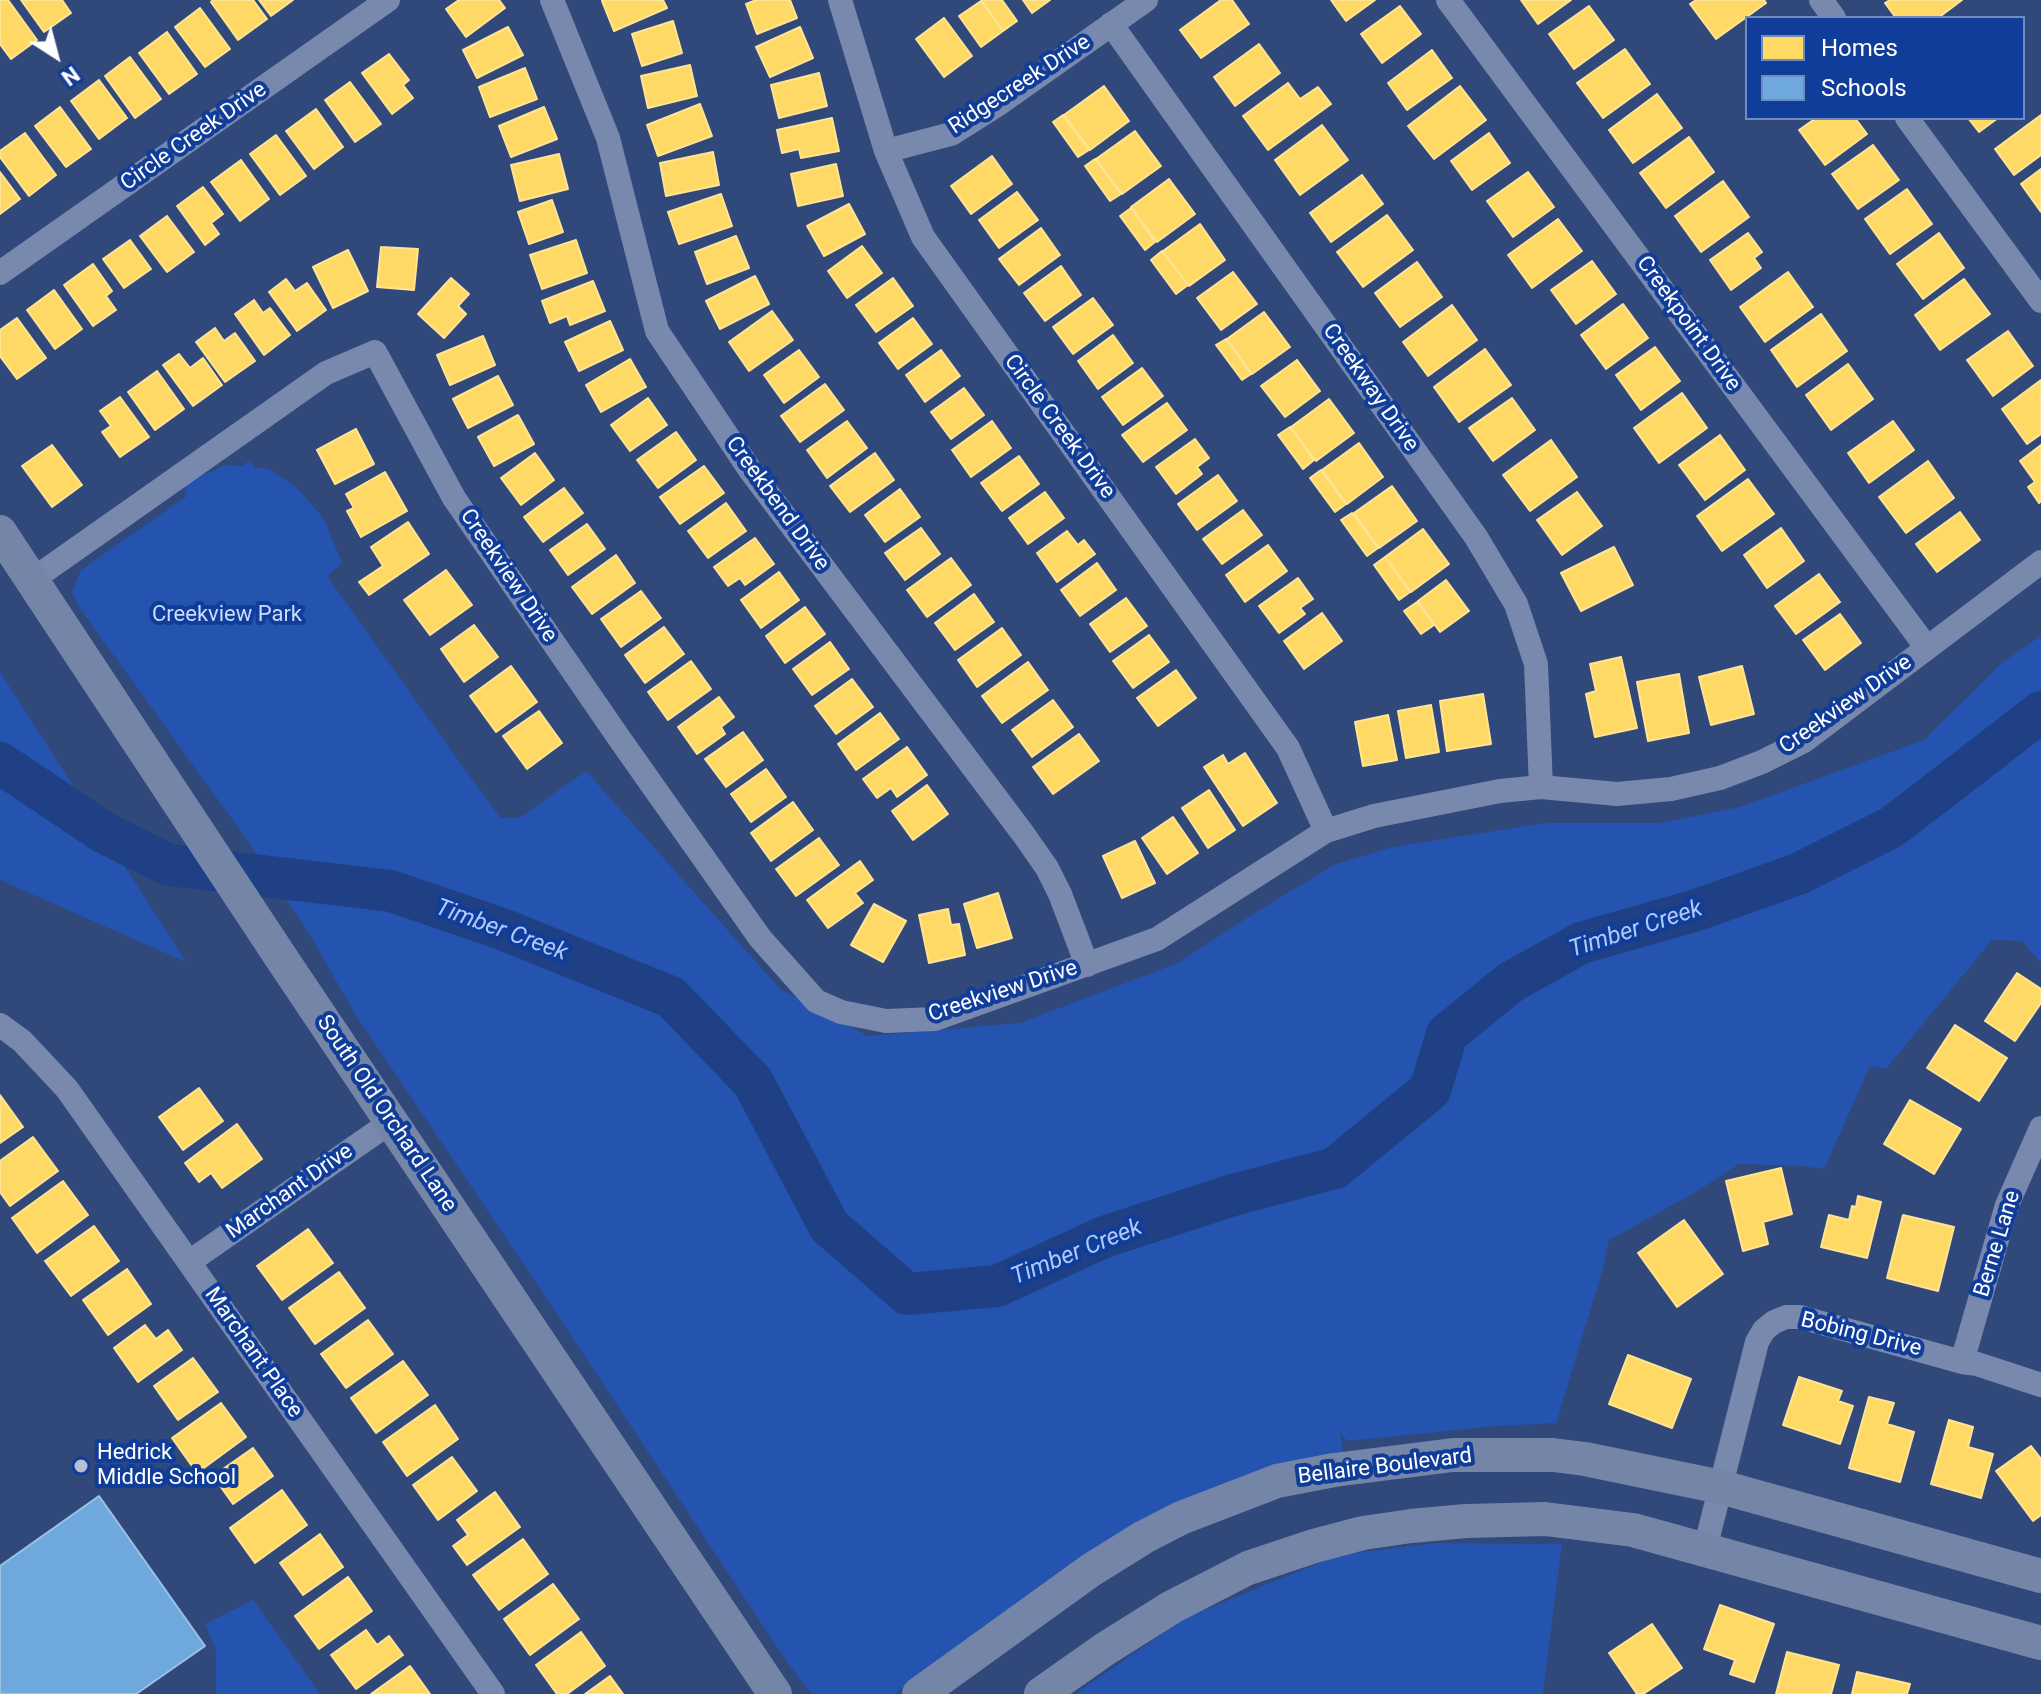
<!DOCTYPE html>
<html>
<head>
<meta charset="utf-8">
<style>
  body { margin:0 }
  #map { position:relative; width:2041px; height:1694px; overflow:hidden; background:#30487a; font-family:Roboto,sans-serif }
  canvas { display:block }
  .legend { position:absolute; left:1745px; top:16px; width:280px; height:104px; box-sizing:border-box; background:#103d99; border:2px solid #708bc2; margin:0; padding:10px 14px; list-style:none; font-size:24px; color:#fff }
  .legend li { display:flex; align-items:center; gap:16px; height:40px }
  .legend b { width:40px; border:2px solid #708bc2 }
  .north { position:absolute; left:16px; top:16px; width:80px; height:80px; -webkit-text-stroke:6px #103d99; paint-order:stroke; rotate:144deg; font-size:22px; font-weight:700; line-height:32px; text-align:center; color:#fff }
  .north::after { content:''; display:block; margin:auto; width:28px; height:36px; background:#fff; clip-path:polygon(50% 0,100% 100%,50% 72%,0 100%) }
</style>
</head>
<body>
<div id="map">
<canvas width="2041" height="1694"></canvas>
<ul class="legend">
<li><b style="height:22px;background:#ffd966"></b>Homes</li>
<li><b style="height:22px;background:#6fa8dc"></b>Schools</li>
</ul>
<div class="north">N</div>
</div>
<script>
const c = document.querySelector('canvas').getContext('2d');
c.lineJoin = 'round';
function fillPath(path, color) { c.fillStyle = color; c.fill(path, 'evenodd'); }
const shape = rows => new Path2D(rows.map(r => 'M' + r).join(''));
function trace(path, color, width, dash) { c.strokeStyle = color; c.lineWidth = width; c.lineCap = dash ? 'butt' : 'round'; c.setLineDash(dash || []); c.stroke(path); }
function label(font, color, halo, rows, align = 'center') {
  c.font = font + ' Roboto,sans-serif'; c.lineWidth = 8; c.setLineDash([]); c.textBaseline = 'middle'; c.strokeStyle = halo; c.fillStyle = color; for (const [text, x, y, turn = 0] of rows) {
    c.save(); c.translate(x, y); c.rotate((+turn || 0) * Math.PI / 180); c.textAlign = isNaN(turn) ? turn : align; if (halo) c.strokeText(text, 0, 0); c.fillText(text, 0, 0); c.restore();
  }
}
fillPath(shape([
  [250,460,255,468,269,469,297,488,324,519,342,563,327,576,476,785,501,818,519,818,586,771,780,989,868,1036,1020,1023,1178,963,1248,917,1336,864,1393,847,1545,823,1661,823,1740,807,1924,740,2003,662,2041,636,2041,963,2022,941,1992,940,1886,1069,1870,1066,1824,1169,1801,1166,1739,1164,1696,1192,1609,1240,1602,1272,1556,1423,1497,1426,1347,1441,1340,1432,1344,1455,996,1623,895,1694,811,1694,785,1659,541,1290,355,1014,312,938,247,840,79,607,72,591,81,570,187,496,185,487,196,476,212,472,223,465,242,466],
  [0,672,103,832,186,962,0,880],
  [1436,1543,1562,1544,1543,1694,1075,1694,1185,1618,1338,1555],
  [253,1600,320,1694,216,1694,216,1649,205,1624]
]), '#2454b0');
const homes = shape([
  [0,0,8,0,37,40,11,59,0,44,0,0],
  [21,0,62,0,71,13,44,32,21,0],
  [213,0,253,0,267,19,238,40,211,2,213,0],
  [259,0,293,0,271,16,259,0],
  [459,0,499,0,505,8,466,37,446,9,459,0],
  [605,0,663,0,667,8,614,31,602,1,605,0],
  [756,0,790,0,797,18,757,34,746,4,756,0],
  [983,0,1002,0,1017,21,1003,31,982,1,983,0],
  [1023,0,1050,0,1032,13,1023,0],
  [1221,0,1232,0,1249,24,1201,58,1180,30,1221,0],
  [1331,0,1375,0,1346,21,1331,0],
  [1521,0,1571,0,1538,24,1521,0],
  [1696,0,1764,0,1766,3,1716,39,1690,4,1696,0],
  [1890,0,1962,0,1938,18,1896,18,1885,3,1890,0],
  [981,1,1003,31,981,47,959,16,981,1],
  [1400,6,1421,34,1382,63,1361,34,1400,6],
  [1589,6,1614,40,1574,69,1549,34,1589,6],
  [200,8,230,49,205,67,175,27,200,8],
  [944,18,972,56,944,77,916,39,944,18],
  [673,21,682,53,642,66,632,34,673,21],
  [508,27,523,55,477,78,463,50,508,27],
  [800,27,813,58,770,77,756,47,800,27],
  [167,32,197,74,169,94,139,53,167,32],
  [1259,44,1280,73,1235,106,1214,77,1259,44],
  [1625,49,1650,84,1603,118,1577,83,1625,49],
  [1432,50,1452,78,1407,110,1388,83,1432,50],
  [389,54,409,80,403,85,413,98,392,114,362,73,389,54],
  [130,57,161,99,135,118,105,76,130,57],
  [690,65,697,96,648,108,641,76,690,65],
  [525,68,537,99,490,117,479,87,525,68],
  [819,73,827,106,779,118,771,85,819,73],
  [99,80,127,118,99,139,71,101,99,80],
  [350,82,381,124,355,142,325,100,350,82],
  [1288,83,1300,99,1318,87,1331,104,1268,150,1243,116,1288,83],
  [1104,86,1129,121,1090,150,1064,115,1104,86],
  [1460,86,1486,120,1434,159,1408,126,1460,86],
  [1657,94,1682,128,1633,163,1609,130,1657,94],
  [700,104,712,136,658,156,647,125,700,104],
  [60,107,91,149,66,167,35,126,60,107],
  [544,107,557,139,511,157,499,126,544,107],
  [316,109,343,147,314,169,286,131,316,109],
  [1063,115,1089,150,1078,157,1053,122,1063,115],
  [2041,115,2041,155,2014,175,1995,149,2041,115],
  [832,118,839,151,801,158,799,149,782,153,777,130,832,118],
  [1816,118,1855,118,1867,134,1825,165,1799,130,1816,118],
  [1968,118,1998,118,1979,132,1968,118],
  [1322,125,1348,160,1300,195,1275,160,1322,125],
  [1135,131,1161,166,1122,194,1096,159,1135,131],
  [25,133,56,175,29,196,0,157,0,151,25,133],
  [1489,133,1510,163,1472,190,1451,161,1489,133],
  [276,135,306,176,280,195,250,154,276,135],
  [1689,137,1714,172,1666,208,1640,173,1689,137],
  [1873,145,1899,180,1858,209,1832,174,1873,145],
  [713,152,719,185,666,196,660,163,713,152],
  [559,154,568,189,520,201,511,165,559,154],
  [992,156,1012,184,971,214,951,186,992,156],
  [1095,159,1121,194,1110,201,1085,166,1095,159],
  [241,160,269,199,240,221,211,182,241,160],
  [836,164,843,196,798,206,791,174,836,164],
  [2041,169,2041,212,2021,184,2041,169],
  [0,172,20,199,0,214,0,172],
  [1528,172,1554,207,1513,237,1487,201,1528,172],
  [1362,175,1383,204,1331,242,1310,213,1362,175],
  [1169,179,1195,214,1157,242,1131,207,1169,179],
  [1723,181,1749,217,1701,252,1675,216,1723,181],
  [203,187,223,214,211,223,219,234,205,245,177,206,203,187],
  [1907,189,1932,224,1890,254,1865,219,1907,189],
  [1017,192,1038,220,999,248,979,220,1017,192],
  [721,194,732,226,679,244,668,212,721,194],
  [552,200,563,232,529,244,518,212,552,200],
  [849,204,865,234,824,256,807,226,849,204],
  [1131,208,1155,242,1145,250,1120,216,1131,208],
  [1387,215,1413,250,1363,287,1337,252,1387,215],
  [167,216,194,252,167,272,140,236,167,216],
  [1558,219,1582,251,1532,288,1508,255,1558,219],
  [1200,224,1225,260,1189,286,1163,251,1200,224],
  [1041,228,1060,255,1019,285,999,259,1041,228],
  [1748,233,1762,252,1754,258,1761,268,1731,290,1710,260,1748,233],
  [1939,233,1964,268,1923,299,1897,264,1939,233],
  [736,236,749,268,707,284,695,252,736,236],
  [130,240,151,269,124,288,103,259,130,240],
  [576,240,587,273,542,289,530,255,576,240],
  [862,246,882,273,847,298,828,271,862,246],
  [381,247,418,249,414,290,377,287,381,247],
  [348,250,368,291,333,308,313,267,348,250],
  [1162,251,1188,285,1176,294,1151,260,1162,251],
  [1592,261,1616,294,1576,324,1551,290,1592,261],
  [1417,262,1442,297,1400,327,1375,293,1417,262],
  [93,264,112,291,106,296,116,310,93,326,64,285,93,264],
  [1061,266,1081,295,1045,321,1024,293,1061,266],
  [1233,272,1257,304,1221,330,1197,298,1233,272],
  [1788,272,1813,307,1765,342,1740,307,1788,272],
  [755,276,769,304,720,329,706,301,755,276],
  [451,278,469,294,458,306,466,314,444,338,418,314,451,278],
  [893,278,913,306,876,332,856,305,893,278],
  [286,279,295,291,307,283,326,310,297,331,269,292,286,279],
  [1964,279,1990,314,1940,350,1915,315,1964,279],
  [593,281,605,311,570,325,567,316,550,323,542,301,593,281],
  [54,290,82,329,55,349,27,310,54,290],
  [1093,298,1113,325,1073,354,1053,327,1093,298],
  [254,300,263,313,270,308,290,335,264,355,235,314,254,300],
  [1623,304,1648,338,1606,369,1581,335,1623,304],
  [1452,305,1477,340,1428,376,1403,342,1452,305],
  [772,311,793,340,749,371,729,342,772,311],
  [1264,312,1290,347,1252,374,1227,339,1264,312],
  [1821,314,1847,351,1797,387,1771,350,1821,314],
  [17,318,46,358,17,379,0,356,0,330,17,318],
  [913,318,932,344,898,369,879,343,913,318],
  [610,321,623,350,579,371,565,342,610,321],
  [215,328,224,341,235,333,255,361,225,382,196,342,215,328],
  [2008,331,2033,366,1993,396,1967,360,2008,331],
  [1113,335,1133,363,1098,389,1078,361,1113,335],
  [483,336,495,365,450,385,437,355,483,336],
  [1226,339,1251,374,1242,380,1216,345,1226,339],
  [1655,347,1680,381,1641,410,1616,375,1655,347],
  [1485,349,1511,385,1459,422,1434,387,1485,349],
  [799,350,819,377,784,403,764,375,799,350],
  [941,350,960,376,925,402,906,375,941,350],
  [179,354,190,368,203,358,222,385,193,406,163,365,179,354],
  [630,359,646,387,601,412,586,385,630,359],
  [1297,360,1320,391,1285,417,1261,386,1297,360],
  [1848,364,1873,399,1831,430,1806,395,1848,364],
  [1142,368,1163,396,1123,425,1102,397,1142,368],
  [157,371,184,409,155,430,128,392,157,371],
  [498,376,513,405,468,428,453,399,498,376],
  [2041,380,2041,434,2027,444,2002,409,2041,380],
  [825,384,844,410,800,442,781,416,825,384],
  [964,388,984,415,951,439,931,412,964,388],
  [1682,393,1707,428,1659,463,1634,428,1682,393],
  [120,397,149,437,120,457,102,432,111,426,100,411,120,397],
  [648,398,667,425,630,451,611,425,648,398],
  [1512,398,1535,430,1493,461,1469,428,1512,398],
  [1329,399,1354,433,1316,461,1291,427,1329,399],
  [1167,403,1187,430,1143,462,1122,435,1167,403],
  [518,415,534,444,494,466,478,437,518,415],
  [847,421,867,448,827,478,807,450,847,421],
  [992,421,1011,448,971,477,952,450,992,421],
  [1893,421,1914,450,1869,483,1848,453,1893,421],
  [1290,427,1314,460,1303,469,1278,435,1290,427],
  [356,429,374,464,335,484,317,450,356,429],
  [676,432,696,460,658,488,637,460,676,432],
  [1720,435,1745,470,1705,500,1679,465,1720,435],
  [1195,439,1209,458,1197,467,1202,474,1176,494,1156,467,1195,439],
  [1551,440,1577,477,1530,511,1503,475,1551,440],
  [1359,443,1383,477,1347,504,1322,470,1359,443],
  [52,445,82,485,52,507,22,466,52,445],
  [2041,445,2041,501,2039,503,2028,487,2035,482,2020,461,2041,445],
  [535,453,554,480,521,505,501,478,535,453],
  [875,453,894,480,850,512,830,486,875,453],
  [1019,456,1039,484,1002,511,981,483,1019,456],
  [1928,461,1954,498,1906,533,1879,497,1928,461],
  [704,466,724,493,680,524,660,497,704,466],
  [1321,470,1346,504,1335,512,1310,478,1321,470],
  [385,472,407,511,361,537,347,511,354,508,346,494,385,472],
  [1218,475,1237,501,1197,530,1178,504,1218,475],
  [1748,479,1774,514,1722,551,1697,516,1748,479],
  [1392,486,1417,521,1379,548,1354,513,1392,486],
  [564,488,583,513,543,542,524,517,564,488],
  [900,489,920,517,885,542,865,515,900,489],
  [1045,492,1064,518,1028,544,1009,518,1045,492],
  [1577,492,1602,526,1562,555,1537,520,1577,492],
  [726,503,746,531,708,558,688,531,726,503],
  [1243,510,1262,535,1222,564,1203,539,1243,510],
  [1960,512,1980,540,1937,572,1916,544,1960,512],
  [1352,513,1378,548,1367,556,1341,520,1352,513],
  [408,522,429,554,369,595,359,582,383,566,371,547,408,522],
  [587,524,605,549,568,575,550,550,587,524],
  [921,528,940,554,905,580,885,553,921,528],
  [1781,528,1804,561,1767,588,1744,555,1781,528],
  [1423,529,1449,564,1411,592,1385,557,1423,529],
  [1067,531,1078,545,1084,540,1095,554,1057,582,1037,553,1067,531],
  [755,538,774,564,745,585,740,578,728,586,714,567,755,538],
  [1268,545,1287,571,1245,602,1226,575,1268,545],
  [1614,547,1633,585,1581,611,1561,573,1614,547],
  [616,555,635,583,592,614,572,587,616,555],
  [1385,557,1410,592,1399,600,1374,565,1385,557],
  [951,558,971,585,927,617,907,590,951,558],
  [1097,563,1116,590,1080,616,1061,590,1097,563],
  [446,570,472,605,430,635,404,600,446,570],
  [779,572,799,600,761,628,741,600,779,572],
  [1819,574,1840,602,1796,634,1775,606,1819,574],
  [1298,578,1313,599,1300,608,1305,614,1279,633,1259,606,1298,578],
  [1446,580,1469,611,1440,632,1418,601,1446,580],
  [641,591,661,618,621,647,601,619,641,591],
  [974,594,994,622,955,650,935,623,974,594],
  [1126,598,1147,626,1110,652,1090,624,1126,598],
  [1417,602,1434,625,1421,634,1404,611,1417,602],
  [805,607,825,634,785,663,766,636,805,607],
  [1322,613,1342,641,1304,669,1284,641,1322,613],
  [1840,614,1861,643,1825,670,1803,640,1840,614],
  [474,625,498,657,464,682,441,649,474,625],
  [664,627,684,654,645,683,625,655,664,627],
  [1002,628,1021,655,977,687,958,660,1002,628],
  [1149,635,1169,662,1133,688,1113,661,1149,635],
  [830,642,849,669,812,695,793,669,830,642],
  [1621,657,1637,728,1595,737,1586,694,1596,691,1590,664,1621,657],
  [691,661,711,689,668,720,648,692,691,661],
  [1028,662,1048,690,1002,723,982,696,1028,662],
  [511,666,537,702,496,732,470,696,511,666],
  [1742,666,1754,714,1711,725,1699,677,1742,666],
  [1176,670,1196,698,1158,726,1137,698,1176,670],
  [1679,674,1689,733,1648,741,1637,682,1679,674],
  [852,679,873,707,836,734,815,706,852,679],
  [1483,694,1491,744,1447,751,1440,701,1483,694],
  [719,697,734,717,721,727,725,734,697,754,678,727,719,697],
  [1053,700,1073,727,1032,757,1012,730,1053,700],
  [1431,705,1439,752,1406,758,1398,711,1431,705],
  [539,711,562,743,527,769,503,736,539,711],
  [880,713,899,739,856,770,838,744,880,713],
  [1388,715,1397,760,1363,766,1355,722,1388,715],
  [743,732,763,760,726,787,705,759,743,732],
  [1079,734,1099,761,1053,794,1033,767,1079,734],
  [907,747,927,775,897,797,891,788,877,798,863,779,907,747],
  [1245,753,1277,803,1243,826,1204,767,1223,755,1228,764,1245,753],
  [766,769,786,797,751,822,731,794,766,769],
  [927,785,948,814,913,840,892,811,927,785],
  [1209,790,1235,830,1208,848,1182,808,1209,790],
  [793,802,813,830,771,861,751,833,793,802],
  [1173,817,1198,853,1167,874,1142,838,1173,817],
  [819,838,839,865,796,896,776,869,819,838],
  [1135,841,1155,883,1122,898,1103,856,1135,841],
  [860,861,873,880,855,893,863,903,828,928,807,900,860,861],
  [998,893,1012,938,977,948,964,904,998,893],
  [874,904,906,921,883,962,851,945,874,904],
  [948,909,951,925,959,924,965,955,929,963,919,915,948,909],
  [2017,973,2041,989,2041,1003,2015,1041,1985,1021,2017,973],
  [1955,1025,2007,1058,1979,1101,1927,1068,1955,1025],
  [199,1088,223,1121,183,1150,159,1117,199,1088],
  [0,1095,23,1127,0,1143,0,1095],
  [1910,1100,1961,1129,1934,1174,1884,1144,1910,1100],
  [237,1124,262,1159,222,1188,211,1173,199,1182,185,1163,237,1124],
  [33,1137,58,1171,10,1206,0,1192,0,1161,33,1137],
  [1781,1168,1792,1214,1763,1222,1768,1244,1743,1251,1726,1181,1781,1168],
  [63,1181,88,1215,37,1253,12,1218,63,1181],
  [1858,1196,1881,1202,1867,1258,1821,1247,1829,1215,1849,1220,1852,1206,1856,1207,1858,1196],
  [1903,1215,1954,1227,1938,1291,1887,1278,1903,1215],
  [1684,1220,1723,1274,1677,1307,1638,1253,1684,1220],
  [94,1226,119,1261,71,1296,45,1261,94,1226],
  [308,1229,333,1263,282,1300,257,1266,308,1229],
  [127,1269,151,1304,108,1335,83,1300,127,1269],
  [339,1272,365,1308,315,1344,289,1308,339,1272],
  [368,1320,393,1354,346,1388,321,1354,368,1320],
  [145,1325,156,1339,168,1330,182,1350,138,1382,114,1348,145,1325],
  [1628,1355,1691,1379,1672,1428,1609,1404,1628,1355],
  [193,1358,218,1392,178,1420,154,1386,193,1358],
  [403,1361,428,1395,376,1433,351,1398,403,1361],
  [1799,1377,1842,1391,1838,1401,1853,1406,1840,1444,1783,1425,1799,1377],
  [1869,1397,1894,1403,1887,1424,1914,1432,1900,1482,1849,1468,1869,1397],
  [221,1403,246,1437,197,1473,172,1438,221,1403],
  [435,1405,458,1439,407,1476,383,1442,435,1405],
  [1949,1420,1973,1427,1968,1447,1993,1454,1981,1498,1931,1484,1949,1420],
  [2031,1446,2041,1459,2041,1515,2033,1521,1996,1471,2031,1446],
  [253,1448,273,1476,233,1504,213,1476,253,1448],
  [452,1457,477,1491,438,1520,413,1485,452,1457],
  [282,1490,307,1525,255,1563,230,1528,282,1490],
  [495,1492,520,1527,467,1565,453,1546,468,1535,457,1520,495,1492],
  [320,1534,343,1567,303,1595,280,1563,320,1534],
  [523,1539,548,1574,499,1610,473,1575,523,1539],
  [348,1577,372,1611,319,1649,295,1616,348,1577],
  [553,1584,579,1619,530,1655,504,1619,553,1584],
  [1720,1605,1774,1624,1754,1682,1730,1674,1735,1660,1704,1649,1720,1605],
  [1652,1624,1682,1668,1643,1694,1637,1694,1609,1653,1652,1624],
  [366,1630,377,1645,389,1636,403,1655,356,1689,331,1655,366,1630],
  [581,1632,605,1666,567,1694,557,1694,536,1665,581,1632],
  [1787,1652,1839,1665,1831,1694,1776,1694,1787,1652],
  [410,1666,430,1694,371,1694,410,1666],
  [1857,1672,1910,1684,1907,1694,1852,1694,1857,1672],
  [610,1676,623,1694,585,1694,610,1676]
]);
fillPath(homes, '#ffd966');
trace(homes, '#ffe494', 2);
const schools = shape([
  [99,1496,205,1646,136,1694,0,1694,0,1566,99,1496]
]);
fillPath(schools, '#6fa8dc');
trace(schools, '#9ac2e6', 2);
trace(shape([
  [0,763,103,832,169,865,391,891,502,929,671,997,753,1082,829,1226,907,1294,997,1286,1104,1237,1233,1195,1335,1168,1430,1090,1447,1034,1511,982,1581,943,1697,910,1798,874,1892,827,2041,712]
]), '#1f4084', 42);
trace(shape([
  [552,0,608,138,657,331,750,470,1024,835,1047,868,1060,894,1087,965],
  [840,0,886,151,923,237,1288,748,1326,831],
  [1448,0,1927,648],
  [1821,0,1834,18],
  [1111,24,1476,537,1516,604,1536,664,1541,787],
  [1907,118,2041,301],
  [886,151,951,134,1000,103,1146,0],
  [0,273,388,0],
  [32,580,326,373,375,352,454,498,619,738,760,938,816,1001,841,1012,886,1021,935,1019,1157,939,1326,831,1374,816,1500,791,1541,787,1617,794,1671,789,1720,778,1762,762,1804,741,2041,562],
  [0,1025,22,1041,67,1089,493,1694],
  [189,1262,391,1122],
  [1962,1362,2007,1205,2041,1128],
  [1705,1549,1757,1342,1764,1330,1774,1322,1786,1317,1800,1317,1962,1362,1977,1364,2041,1385]
]), '#7989ad', 24);
trace(shape([
  [0,532,282,959,775,1694],
  [919,1694,1091,1570,1144,1537,1181,1518,1277,1481,1334,1470,1453,1455,1553,1455,1585,1459,1721,1487,2041,1576],
  [1041,1694,1105,1649,1172,1607,1248,1568,1314,1546,1363,1533,1411,1526,1466,1521,1545,1519,1633,1530,2041,1643]
]), '#7585a8', 34);
for (const [x, y, r, color] of [
  [81,1466,8,"#b7bfd0"]
]) { const dot = new Path2D(); dot.arc(x, y, r, 0, 2 * Math.PI); c.fillStyle = color; c.fill(dot); trace(dot, '#103d99', 3); }
label('22px', '#fff', '#103d99', [
  ["Ridgecreek Drive",1020,85,-33],
  ["Circle Creek Drive",194,137,-35],
  ["Creekpoint Drive",1688,324,54],
  ["Creekway Drive",1370,388,55],
  ["Circle Creek Drive",1059,427,54],
  ["Creekbend Drive",777,504,54],
  ["Creekview Drive",508,576,56],
  ["Creekview Drive",1846,705,-35],
  ["Creekview Drive",1003,992,-18],
  ["South Old Orchard Lane",386,1114,56],
  ["Marchant Drive",290,1192,-35],
  ["Berne Lane",1998,1244,-73],
  ["Bobing Drive",1861,1335,14],
  ["Marchant Place",253,1353,55],
  ["Bellaire Boulevard",1385,1467,-7]
]);
label('22px', '#cadcfe', '#103d99', [
  ["Creekview Park",227,615]
]);
label('22px', '#fff', '#103d99', [
  ["Hedrick",97,1453],
  ["Middle School",97,1478]
], 'left');
label('italic 24px', '#aec9fb', '#103d99', [
  ["Timber Creek",1636,930,-18],
  ["Timber Creek",501,931,20],
  ["Timber Creek",1077,1253,-22]
]);
</script>
</body>
</html>
